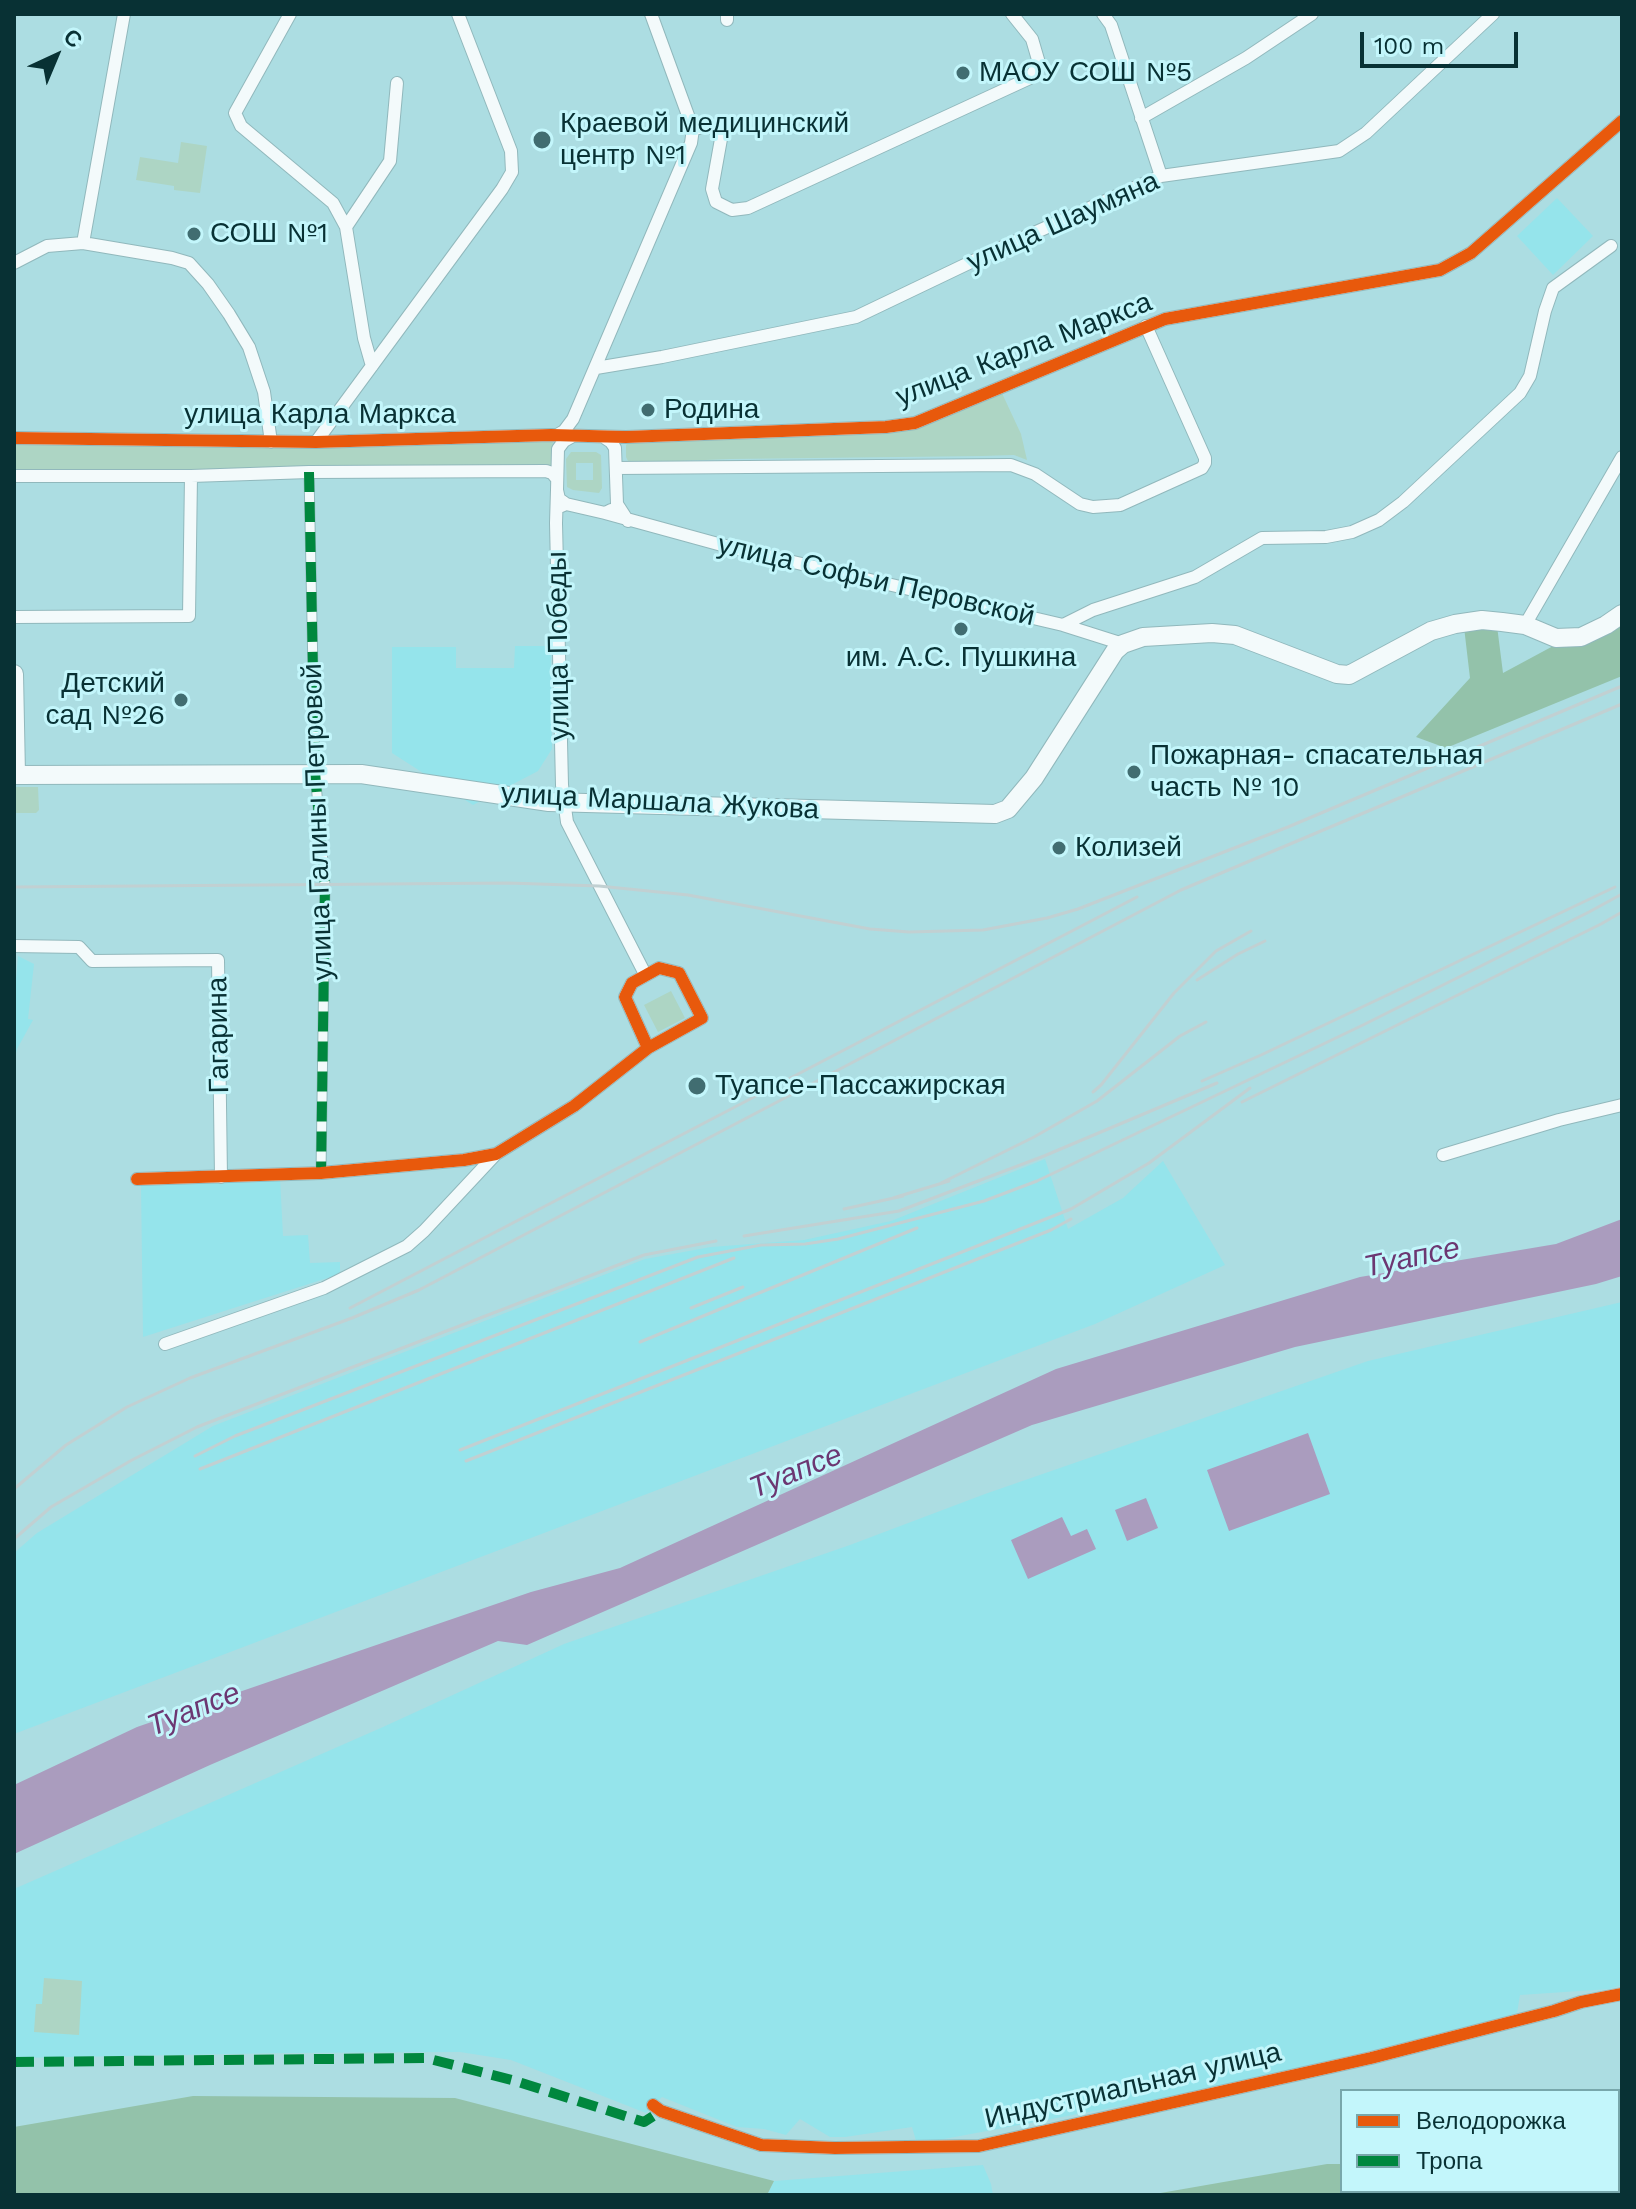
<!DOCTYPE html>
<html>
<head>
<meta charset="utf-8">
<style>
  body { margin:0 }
  #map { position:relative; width:1636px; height:2209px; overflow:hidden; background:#acdde2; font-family:"Work Sans",sans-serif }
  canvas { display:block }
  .frame { position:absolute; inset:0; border:16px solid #083134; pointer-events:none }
  .legend { position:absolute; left:1340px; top:2089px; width:280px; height:104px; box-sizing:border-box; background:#c3f6fb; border:2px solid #78a7ab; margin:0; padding:10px 14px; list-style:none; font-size:24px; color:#083134 }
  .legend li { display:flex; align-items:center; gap:16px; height:40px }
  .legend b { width:40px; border:2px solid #78a7ab }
  .north { position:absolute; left:16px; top:16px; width:80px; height:80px; -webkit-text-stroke:6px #c3f6fb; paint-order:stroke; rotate:44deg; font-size:22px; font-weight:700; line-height:32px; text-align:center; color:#083134 }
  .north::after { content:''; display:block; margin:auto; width:28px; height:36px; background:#083134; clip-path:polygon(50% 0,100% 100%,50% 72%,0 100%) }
  .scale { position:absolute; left:1360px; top:32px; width:158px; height:36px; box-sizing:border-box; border:4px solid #083134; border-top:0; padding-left:10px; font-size:24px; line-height:28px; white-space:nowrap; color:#083134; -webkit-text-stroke:6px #c3f6fb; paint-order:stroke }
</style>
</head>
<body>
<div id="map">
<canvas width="1636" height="2209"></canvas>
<div class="frame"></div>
<ul class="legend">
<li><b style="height:10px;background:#e8590c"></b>Велодорожка</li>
<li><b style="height:10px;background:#00873e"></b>Тропа</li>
</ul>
<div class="north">С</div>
<div class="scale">100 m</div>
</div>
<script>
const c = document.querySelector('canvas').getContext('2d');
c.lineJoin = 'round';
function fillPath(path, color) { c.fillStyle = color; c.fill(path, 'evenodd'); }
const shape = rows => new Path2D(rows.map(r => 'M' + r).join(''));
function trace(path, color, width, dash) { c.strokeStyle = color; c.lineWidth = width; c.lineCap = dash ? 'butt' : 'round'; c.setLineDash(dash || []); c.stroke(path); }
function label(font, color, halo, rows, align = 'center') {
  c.font = font + ' "Work Sans",sans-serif'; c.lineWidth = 6; c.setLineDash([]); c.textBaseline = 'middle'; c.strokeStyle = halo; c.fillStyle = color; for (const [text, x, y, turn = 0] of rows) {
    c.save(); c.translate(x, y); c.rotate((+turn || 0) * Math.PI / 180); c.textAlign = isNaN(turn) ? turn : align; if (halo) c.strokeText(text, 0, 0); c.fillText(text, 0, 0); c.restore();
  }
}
fillPath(shape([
  [1557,198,1593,236,1553,275,1517,236],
  [515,646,551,646,552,749,538,771,473,805,392,753,392,647,456,647,456,668,514,668],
  [18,956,34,964,28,1019,33,1020,17,1049,14,1062,14,1003],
  [1045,1159,1068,1229,1123,1198,1163,1161,1225,1265,1095,1324,14,1734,14,1553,37,1533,213,1426,645,1259,711,1247,804,1240,891,1221],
  [280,1178,283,1236,308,1235,310,1263,340,1262,340,1274,143,1337,141,1184],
  [1622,1302,1622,1985,1609,1989,1520,1995,1517,2013,1486,2022,1336,2059,1164,2098,917,2144,912,2127,845,2137,830,2137,800,2119,786,2135,764,2129,737,2127,662,2097,646,2113,511,2060,460,2052,286,2053,14,2058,14,1889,383,1727,564,1644,850,1545,985,1494,1368,1361],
  [983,2165,991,2184,993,2195,767,2195,774,2181]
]), '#95e4eb');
fillPath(shape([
  [181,142,207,146,200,193,174,190,174,186,136,180,140,157,178,163],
  [1000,389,1021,434,1027,460,1014,455,982,456,730,459,629,463,626,457,626,445,632,439,901,427],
  [553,439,552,468,14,472,14,442],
  [571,452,596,452,601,455,602,488,599,493,573,490,567,487,566,459],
  [593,463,593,480,576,480,576,463],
  [14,787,38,787,39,810,36,813,14,813],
  [671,991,685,1018,658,1032,644,1005],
  [44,1978,82,1981,79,2035,34,2032,36,2004,42,2004]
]), '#add5c4');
fillPath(shape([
  [1622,619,1622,676,1446,748,1416,737,1470,678,1464,627,1497,626,1503,673,1555,645],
  [193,2096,455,2098,774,2181,767,2195,14,2195,14,2127],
  [1327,2164,1342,2164,1342,2191,1570,2191,1569,2195,1149,2195]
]), '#93c2aa');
fillPath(shape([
  [1622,1219,1622,1276,1596,1284,1295,1347,1032,1425,527,1645,498,1641,210,1765,14,1854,14,1785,137,1727,531,1592,620,1568,1056,1369,1360,1277,1556,1244],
  [1308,1433,1330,1494,1229,1531,1207,1470],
  [1146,1498,1158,1528,1127,1541,1115,1510],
  [1062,1517,1071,1536,1087,1529,1096,1549,1028,1579,1011,1540]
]), '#aa9cbe');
const pedestrian = shape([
  [309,472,315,772,325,885,321,1173]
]);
const minor = shape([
  [290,14,235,113,241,126,333,203,346,227],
  [727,14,727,20],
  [1103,14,1111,25,1161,176],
  [1141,118,1246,58,1312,14],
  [693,129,709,126,715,130,721,139,712,189,716,202,732,210,748,208,1030,78,1039,63,1032,39,1012,14],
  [83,243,124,14],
  [14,263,47,246,83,243,172,258,189,263,208,284,229,314,249,347,264,392,271,442],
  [372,366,364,338,346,227,390,161,397,83],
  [596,368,662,357,856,317,994,251,1161,176,1339,151,1366,133,1493,14],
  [557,435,564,431,573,419,691,143,693,129,651,14],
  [14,438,316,442,551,435,626,437,886,427,915,423,1165,319,1440,270,1471,253,1622,121],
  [605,438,611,442,615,448,617,504,628,521],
  [316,442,502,189,512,172,511,151,458,14],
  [616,468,1011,465,1035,474,1080,504,1093,507,1120,505,1202,468,1205,463,1205,458,1146,326],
  [14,476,191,476,309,472,546,471,552,473,557,479],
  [557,490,556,523,562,785,567,822,645,974],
  [566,504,559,499,557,490,558,449,564,441,573,436],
  [559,507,566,504,605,513,611,510],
  [605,513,729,547,1063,625,1123,644],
  [14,617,189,616,191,476],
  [1063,625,1093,610,1195,577,1262,538,1326,537,1352,532,1379,520,1403,502,1520,393,1530,376,1545,311,1553,288,1611,246],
  [1525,625,1622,457],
  [14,946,79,947,92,961,218,960,221,1177],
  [1443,1155,1559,1120,1622,1105],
  [137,1179,321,1173,464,1160,496,1154,574,1106,648,1048,702,1018,679,973,659,968,632,983,625,997,648,1048],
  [165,1344,324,1288,407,1246,424,1231,495,1155],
  [653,2105,661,2111,761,2145,835,2148,979,2146,1371,2058,1554,2011,1581,2002,1622,1994]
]);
const secondary = shape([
  [14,674,16,775,361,774,549,802,995,814,1008,809,1034,778,1115,651,1123,644,1143,637,1212,633,1235,635,1337,674,1349,675,1431,631,1455,624,1482,620,1502,622,1525,625,1556,638,1581,637,1606,625,1622,614]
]);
trace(pedestrian, '#91b8bc', 11);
trace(minor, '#91b8bc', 14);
trace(secondary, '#91b8bc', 20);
trace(pedestrian, '#f3fafb', 9);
trace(minor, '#f3fafb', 12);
trace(secondary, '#f3fafb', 18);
trace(shape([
  [14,887,508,883,599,886,688,895,870,929,909,932,983,930,1047,918,1078,909,1288,827,1622,686],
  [1197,980,1238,954,1265,941],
  [1202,1081,1261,1055,1615,887],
  [1093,1092,1101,1085,1174,993,1216,951,1251,931],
  [1242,1102,1601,924,1622,912],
  [941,1183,1034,1137,1097,1101,1180,1036,1206,1022],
  [893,1198,949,1181],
  [844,1209,903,1196],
  [744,1236,899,1211,1044,1156,1217,1083],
  [350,1308,1137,897],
  [691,1308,743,1287],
  [640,1342,917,1228],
  [460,1450,1071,1209,1149,1163,1250,1088],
  [195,1456,235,1436,698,1257,761,1245,805,1244,838,1239,984,1201,1037,1181,1363,1025,1589,912,1622,894],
  [466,1461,1051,1230,1071,1219],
  [200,1469,734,1258],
  [14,1489,66,1445,127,1407,190,1378,352,1318,419,1290,1181,890,1622,704],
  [14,1539,51,1507,132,1460,197,1427,644,1255,716,1241]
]), '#c1d0d2', 3);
trace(shape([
  [309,472,315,772,325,885,321,1173],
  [14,2062,426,2058,512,2080,644,2122,661,2111]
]), '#00873e', 10, [20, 10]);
trace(shape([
  [14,438,316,442,551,435,626,437,886,427,915,423,1165,319,1440,270,1471,253,1622,121],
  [137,1179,321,1173,464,1160,496,1154,574,1106,648,1048,702,1018,679,973,659,968,632,983,625,997,648,1048],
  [653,2105,661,2111,761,2145,835,2148,979,2146,1371,2058,1554,2011,1581,2002,1622,1994]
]), '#e8590c', 12);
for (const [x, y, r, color] of [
  [963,73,8,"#416d71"],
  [542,140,10,"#416d71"],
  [194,234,8,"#416d71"],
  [648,410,8,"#416d71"],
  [961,629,8,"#416d71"],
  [181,700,8,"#416d71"],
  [1134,772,8,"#416d71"],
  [1059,848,8,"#416d71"],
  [697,1086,10,"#416d71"]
]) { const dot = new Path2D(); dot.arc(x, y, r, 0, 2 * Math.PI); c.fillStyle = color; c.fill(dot); trace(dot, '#c3f6fb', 3); }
label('28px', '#083134', '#c3f6fb', [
  ["МАОУ СОШ №5",979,73],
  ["Краевой медицинский",560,124],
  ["центр №1",560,156],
  ["СОШ №1",210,234],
  ["Родина",664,410],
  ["им. А.С. Пушкина",961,658,"center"],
  ["Детский",165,684,"right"],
  ["сад №26",165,716,"right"],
  ["Пожарная- спасательная",1150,756],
  ["часть № 10",1150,788],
  ["Колизей",1075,848],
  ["Туапсе-Пассажирская",715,1086]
], 'left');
label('28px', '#083134', '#c3f6fb', [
  ["улица Шаумяна",1063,222,-24],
  ["улица Карла Маркса",1024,350,-21],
  ["улица Карла Маркса",320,415],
  ["улица Софьи Перовской",876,581,13],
  ["улица Победы",559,646,-91],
  ["улица Маршала Жукова",660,802,3],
  ["улица Галины Петровой",318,822,-92],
  ["Гагарина",219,1035,-91],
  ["Индустриальная улица",1133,2086,-13]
]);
label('italic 30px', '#6c3772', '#c3f6fb', [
  ["Туапсе",1412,1258,-12],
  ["Туапсе",796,1472,-22],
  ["Туапсе",194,1710,-22]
]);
</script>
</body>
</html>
